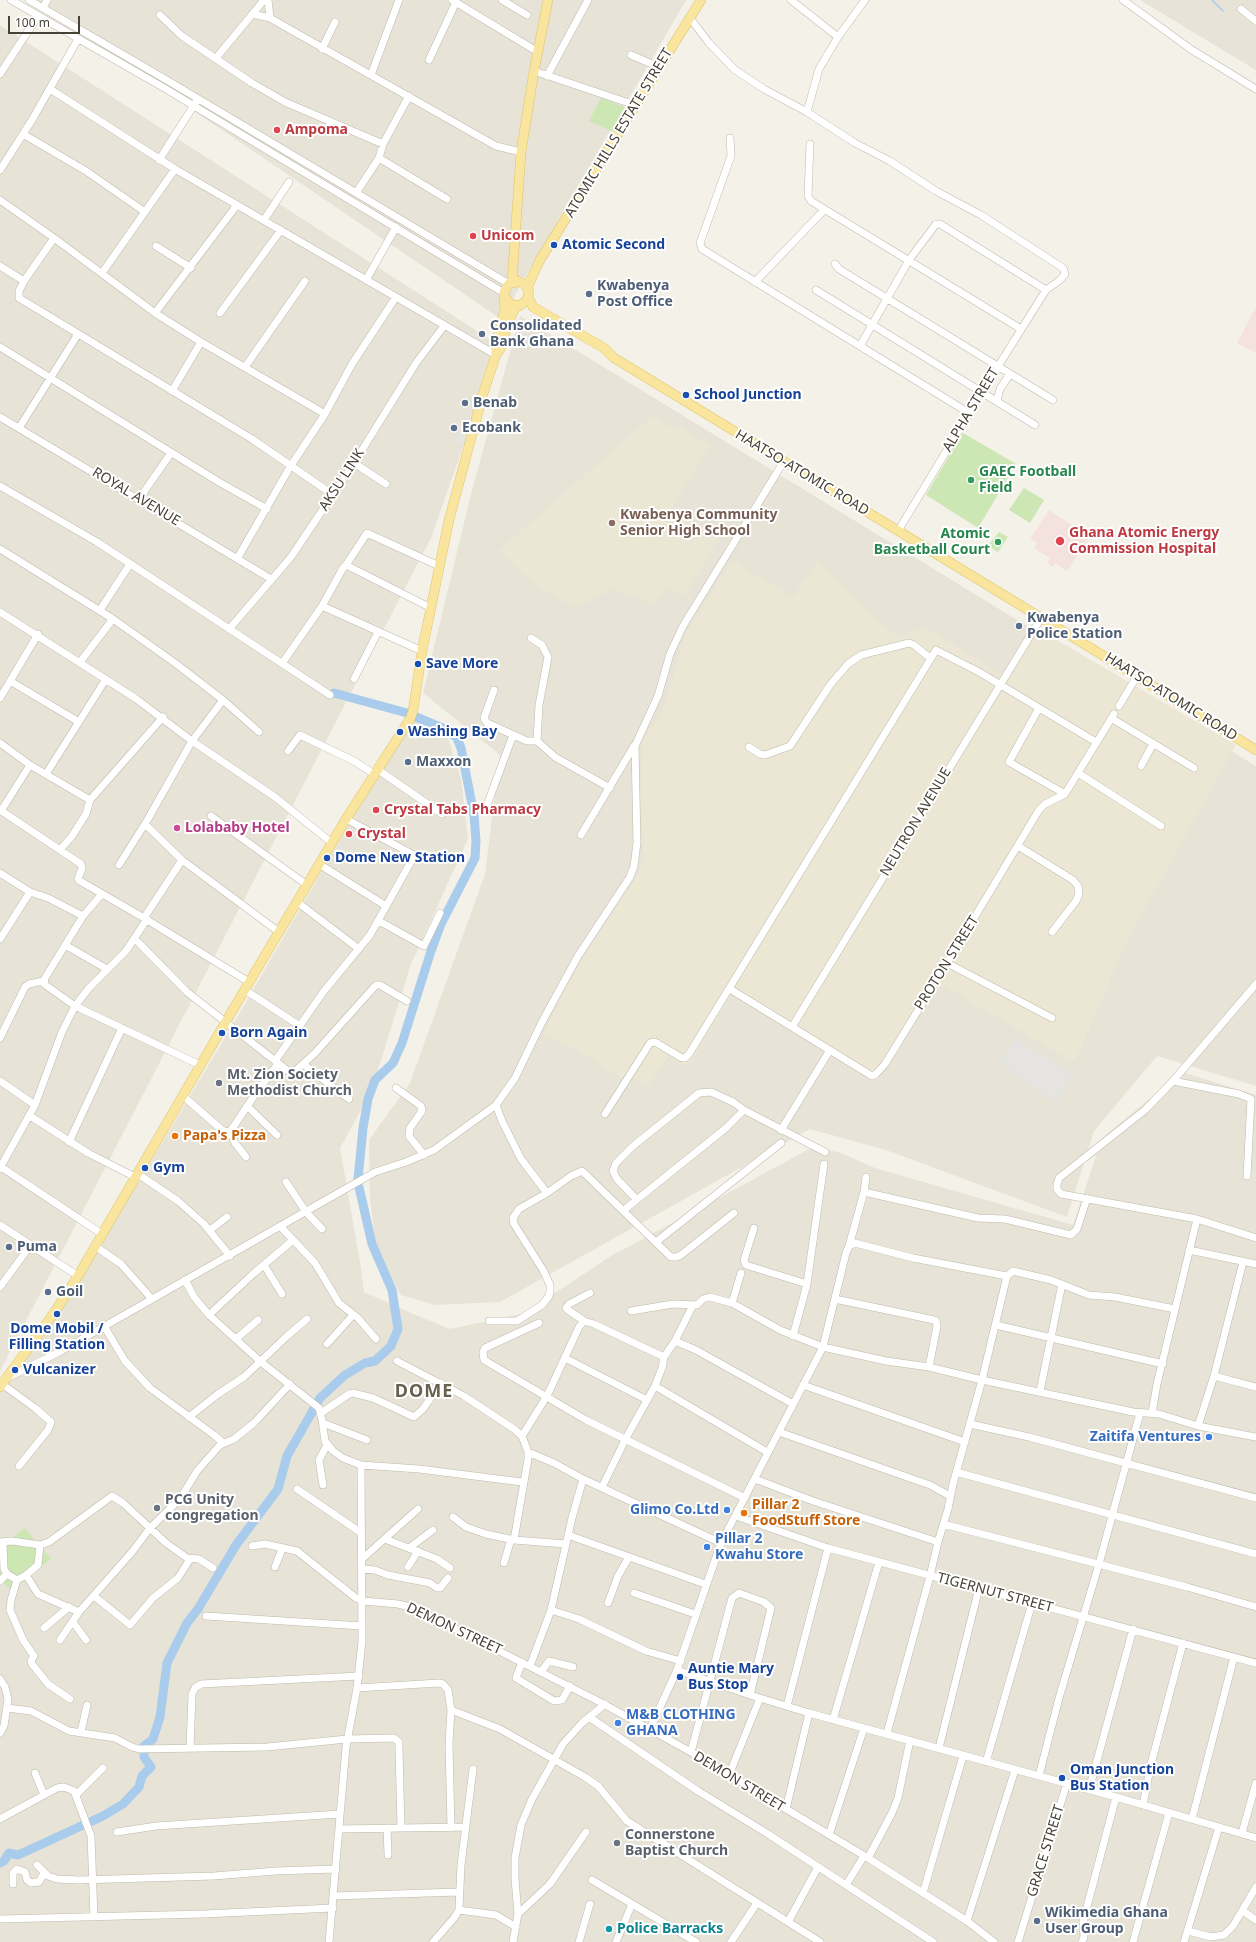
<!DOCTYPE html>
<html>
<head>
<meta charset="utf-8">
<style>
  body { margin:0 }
  #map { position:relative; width:1256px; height:1942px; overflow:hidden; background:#f4f1e9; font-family:"Noto Sans",sans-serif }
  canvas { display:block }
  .scale { position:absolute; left:8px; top:16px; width:72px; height:18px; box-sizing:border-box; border:2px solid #474238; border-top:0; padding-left:5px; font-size:12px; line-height:14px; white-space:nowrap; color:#474238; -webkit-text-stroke:3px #fff; paint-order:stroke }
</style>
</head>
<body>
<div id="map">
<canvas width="1256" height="1942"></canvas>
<div class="scale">100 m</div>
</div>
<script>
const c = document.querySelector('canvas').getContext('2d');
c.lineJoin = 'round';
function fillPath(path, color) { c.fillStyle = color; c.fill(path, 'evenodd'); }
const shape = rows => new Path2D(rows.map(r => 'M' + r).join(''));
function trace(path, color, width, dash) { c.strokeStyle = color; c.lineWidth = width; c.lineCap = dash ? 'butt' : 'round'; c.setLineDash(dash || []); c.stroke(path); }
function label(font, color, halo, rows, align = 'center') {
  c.font = font + ' "Noto Sans",sans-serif'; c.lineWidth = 4; c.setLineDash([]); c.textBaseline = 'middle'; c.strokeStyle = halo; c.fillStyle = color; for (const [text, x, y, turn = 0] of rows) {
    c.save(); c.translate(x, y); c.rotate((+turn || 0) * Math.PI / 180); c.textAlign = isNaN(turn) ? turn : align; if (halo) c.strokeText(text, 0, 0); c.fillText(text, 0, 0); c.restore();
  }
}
fillPath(shape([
  [30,0,686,0,501,319],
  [1140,0,1256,0,1256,70],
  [0,25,499,345,431,538,0,1371],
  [520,316,1256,766,1256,1086,1157,1056,1094,1131,1067,1217,886,1150,810,1129,500,1302,435,1305,401,1295,376,1253,370,1197,369,1140,410,1083,485,874,500,755,423,693,472,490],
  [410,719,445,729,461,778,468,839,411,964,371,1092,340,1148,361,1268,364,1292,411,1313,450,1329,525,1313,611,1256,815,1146,841,1153,875,1168,1073,1225,1102,1138,1182,1072,1256,1095,1256,1942,0,1942,0,1387,138,1183,239,1014]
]), '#e7e3d7');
fillPath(shape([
  [652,416,672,428,675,424,710,445,671,509,719,538,685,596,667,587,654,605,614,589,575,608,529,580,499,550],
  [731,560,793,597,818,560,858,601,900,639,924,626,1004,676,1033,626,1236,745,1128,939,1076,1059,1071,1061,934,980,880,1067,871,1074,732,993,688,1067,669,1056,647,1088,632,1078,629,1082,576,1049,543,1034,581,960,639,873,644,858,641,805,642,743,665,704,685,636]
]), '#ece7d4');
fillPath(shape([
  [1256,307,1256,353,1237,343],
  [1049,510,1090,537,1067,571,1055,563,1053,567,1047,563,1050,558,1034,548,1037,543,1030,539]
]), '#f3e2dd');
fillPath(shape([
  [601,98,627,108,613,132,589,121],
  [963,433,1016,464,978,528,926,495],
  [1024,488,1044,500,1030,523,1009,510],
  [999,532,1008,537,998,552,988,546],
  [25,1528,51,1559,10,1589,0,1578,0,1547]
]), '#cce6b4');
fillPath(shape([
  [461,424,472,428,465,445,455,441],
  [1015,1039,1073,1074,1056,1103,999,1062]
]), '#e5e4e0');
trace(shape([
  [1212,0,1223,11]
]), '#a9cced', 1.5);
trace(shape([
  [334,693,407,713],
  [358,1179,363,1128,368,1099,375,1080,393,1063,402,1043,431,951,441,924,475,858,476,841,474,815,461,748,457,738,445,729,414,716],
  [0,1863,4,1861,9,1853,18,1855,103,1816,123,1804,139,1787,142,1776,151,1767,144,1757,144,1746,153,1739,160,1717,167,1663,187,1623,198,1609,236,1545,278,1489,287,1456,320,1398,345,1375,365,1363,375,1361,391,1346,398,1329,392,1290,372,1244,359,1187]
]), '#a9cced', 9);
const minor = shape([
  [11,0,166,89,504,293],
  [29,0,170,82,509,284],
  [268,0,270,18,291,30,496,146,521,152],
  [452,0,538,52],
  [502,0,527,15],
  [791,0,838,37],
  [1123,0,1192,50,1256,89],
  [43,8,47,0],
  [1241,9,1256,21],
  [252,14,270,18],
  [160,15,182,36,252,83,285,102,383,144],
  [690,18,709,43,735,70,764,89,807,112,855,143,890,161,936,191,981,215,1063,268,1065,274,1060,280,1046,290],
  [322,49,335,22],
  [631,55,659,67],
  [216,58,264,0],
  [429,60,456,2],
  [534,71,635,105],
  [0,74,38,16],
  [371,75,399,0],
  [547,76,588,0],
  [50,89,175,169,496,355],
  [807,112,819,69,838,37,865,0],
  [23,134,86,171,145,212],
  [730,138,731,156,700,243,702,249,969,413],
  [810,144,808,196,811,201,1021,329],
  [379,158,447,199],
  [159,160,196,102],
  [0,170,32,120,78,39],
  [356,193,379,158,383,144,409,96],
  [0,200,54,238,155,313,201,342,325,414],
  [264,220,289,182],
  [54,238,24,281,19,291,19,298,252,439,332,494],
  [156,246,191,268],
  [835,264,839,269,1053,400],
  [0,266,24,281],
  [102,273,175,169],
  [366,280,396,227],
  [755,282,824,210],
  [816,290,1035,425],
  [155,313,237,205],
  [220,313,281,230],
  [860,346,909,260,936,224,940,224,1046,290],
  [0,347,219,482,267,509],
  [245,367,305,281],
  [172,391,201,342],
  [997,401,1000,389,1010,374],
  [0,417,271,579],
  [19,428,78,334],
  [354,463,386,484],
  [0,486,97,542,330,695],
  [139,499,171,453],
  [898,531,982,392,1046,290],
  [0,549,113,619,175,663,223,700,192,741,275,797,332,843],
  [237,559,290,467,325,414,352,364,396,297],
  [346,565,367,533,439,566],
  [322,606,343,568,346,565,431,608],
  [100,610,130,564],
  [0,612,135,698,192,741,148,819,119,865],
  [230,628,291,557,354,463,416,363,444,326],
  [531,638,542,645,548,657,539,705,537,741,555,757,610,788],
  [80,662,113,619],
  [283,662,322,606,422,651],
  [354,679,378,632],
  [10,681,79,722],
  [494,690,484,718,487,723,527,741,537,741],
  [0,698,38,634],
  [223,700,259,732],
  [1119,706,1137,676],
  [1039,708,1009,762,1065,794],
  [1111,718,1194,768],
  [0,743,30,765,90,800],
  [749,747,760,754,765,755,790,746,830,685,848,664,861,655,909,643,914,645,930,658],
  [288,751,300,735,354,761,374,774],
  [1141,766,1153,744],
  [377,769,442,814],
  [1078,773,1161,826],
  [46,774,106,679],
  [487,805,513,735],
  [0,810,81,864,82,868,78,879,80,881,144,918,249,982],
  [1,811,30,765],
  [211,816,307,885],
  [145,824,182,860,279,932],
  [581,835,634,746],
  [1018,846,1073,880,1078,886,1079,894,1076,901,1052,932],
  [60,850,72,836,86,814,90,800,163,717],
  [319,864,386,906],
  [0,873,30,892,48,898,83,916],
  [102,894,83,916,45,978,44,984,75,1006,200,1065],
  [297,902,359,949],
  [144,918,182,860],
  [379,921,424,946,440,913],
  [0,939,30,892],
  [135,939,187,992,292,1074,315,1053,376,985,380,985,407,1001],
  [65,945,107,969],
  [947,963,1052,1018],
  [730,989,872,1076,876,1074,885,1064,947,963,1039,810,1045,804,1065,794,1114,714],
  [245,990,300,1026],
  [792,1027,1041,618],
  [0,1038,25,987,29,984,43,981],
  [275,1061,324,991,370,935,413,858,412,854,346,819],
  [303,1064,349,1099],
  [0,1081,35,1105],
  [1173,1081,1239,1094,1251,1099,1247,1176],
  [396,1088,421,1106,422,1111,410,1128,409,1136,424,1155],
  [182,1095,222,1130,228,1132,232,1129,258,1090,278,1064],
  [247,1106,277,1135],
  [605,1114,650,1043,655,1042,682,1058,685,1058,689,1054,936,650,979,672,1096,742],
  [30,1116,88,1153,135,1177],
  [781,1130,830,1050],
  [230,1131,235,1143,246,1157],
  [69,1142,122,1028],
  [1,1167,102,1234],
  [0,1168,35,1105,62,1032,75,1006,89,988,126,951,147,919],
  [138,1174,178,1201,204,1224,230,1256],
  [286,1182,306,1212,322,1229],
  [864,1192,866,1177],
  [547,1193,571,1176,582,1171,671,1257,676,1257,681,1255,734,1213],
  [636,1199,617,1179,613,1171,616,1163,633,1146,699,1093,711,1092,733,1102,744,1110],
  [624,1210,726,1128,744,1110,825,1152],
  [1197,1219,1256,1238],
  [0,1225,78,1276],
  [280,1226,315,1263,339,1303,358,1318,376,1339],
  [754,1228,744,1260,746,1265,807,1284],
  [210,1230,227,1217],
  [656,1242,781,1143],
  [95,1246,121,1264,151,1298],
  [849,1246,864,1192,978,1218,1005,1219,1071,1235,1077,1229,1087,1198],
  [1189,1250,1256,1264],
  [264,1265,282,1294],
  [185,1280,194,1297,209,1315,261,1362,319,1408,322,1420,325,1441,333,1451,343,1458,361,1465,419,1469,522,1482],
  [0,1287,30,1246],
  [590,1293,569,1304,566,1308,568,1310,584,1321,594,1324,664,1357],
  [835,1299,934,1320,936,1321,937,1326,929,1367],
  [732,1303,741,1273],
  [631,1311,673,1304,697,1305,703,1299,710,1297,732,1303,780,1330,823,1347,886,1361,929,1367,982,1380,1133,1412,1159,1414,1198,1426,1256,1437],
  [209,1315,253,1274,293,1240],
  [489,1321,517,1321,542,1305,549,1296,550,1291,550,1285,543,1270,514,1224,513,1218,519,1209,547,1193,521,1159,502,1121,496,1105],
  [539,1323,485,1348,483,1352,484,1360,586,1420,745,1498],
  [996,1325,1163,1364],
  [793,1336,807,1284,824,1164],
  [236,1339,258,1320],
  [675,1341,696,1350,793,1404],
  [327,1344,353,1315],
  [565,1358,647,1400],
  [397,1361,464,1396,514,1429,522,1436,528,1452,528,1459,514,1540],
  [1214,1376,1256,1387],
  [7,1378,61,1351,375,1172,406,1162,434,1150,496,1105,515,1078,542,1022,578,956,630,877,634,866,637,843,635,746,658,696,670,654,683,626,784,461],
  [2,1384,35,1408,51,1422,48,1430,19,1466],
  [803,1385,965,1442],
  [655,1386,767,1452],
  [1040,1391,1062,1284],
  [321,1413,349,1394,353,1393,373,1398,414,1417,423,1409,441,1383],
  [1152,1413,1157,1384,1197,1219,1061,1194,1057,1189,1057,1184,1059,1178,1145,1110,1173,1081,1256,984],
  [189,1417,218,1394,244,1377,286,1337,307,1319],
  [323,1423,367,1440],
  [970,1424,1029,1437,1256,1498],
  [1198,1426,1214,1376,1243,1262],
  [779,1432,930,1485,950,1496],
  [522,1436,547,1396,579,1327,584,1321],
  [220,1445,234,1439,254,1423,290,1384],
  [528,1452,554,1463,583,1479,721,1543],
  [956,1472,1256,1554],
  [755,1479,813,1501,938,1542],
  [323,1485,319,1460,327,1445],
  [602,1487,626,1438,655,1386,662,1368,664,1357,675,1341,693,1305],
  [297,1489,360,1532],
  [736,1516,828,1548,1256,1663],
  [453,1517,466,1527,486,1534,514,1540,566,1544],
  [943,1524,1187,1587,1256,1607],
  [568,1535,705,1584],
  [385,1539,437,1559,450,1568],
  [0,1542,12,1541,40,1545,49,1542,112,1496,123,1503,166,1543,187,1558,199,1559,213,1568],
  [3,1543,4,1569,7,1574,17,1580,26,1575,38,1565,40,1545],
  [252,1546,265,1544,297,1551,356,1598,363,1601,398,1604,414,1608,600,1702,691,1752,868,1858,967,1921,994,1942],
  [409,1548,433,1530],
  [362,1559,418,1509],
  [504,1563,511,1539],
  [275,1567,282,1549],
  [408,1567,418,1551],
  [362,1569,375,1570,388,1575,430,1583,437,1588,440,1588,448,1578],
  [26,1575,38,1594,79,1612,132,1552,150,1528,180,1499,197,1471,220,1445,221,1441,214,1435,150,1388,125,1361,104,1326],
  [17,1580,11,1600,10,1610,23,1640,34,1656,31,1661,32,1664,48,1684,70,1699],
  [0,1581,7,1574],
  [634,1593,695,1614],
  [94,1596,130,1625,153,1598,178,1578,190,1559],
  [608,1603,618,1576,629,1557],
  [551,1610,579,1619,646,1651,681,1661],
  [206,1616,362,1626],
  [73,1622,86,1640],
  [44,1628,69,1607],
  [60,1640,79,1612],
  [522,1662,516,1678,554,1701,562,1700,570,1686],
  [530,1666,551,1610,572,1518,583,1479],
  [677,1670,750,1695,809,1713,1116,1797,1256,1838],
  [541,1672,549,1661,573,1667],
  [0,1679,5,1687,8,1699,4,1726,0,1733],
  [357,1688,439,1683,443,1684,448,1690,451,1710,449,1744,451,1828],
  [787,1706,828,1548],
  [7,1708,31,1711,69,1731,115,1738,132,1747,139,1749,267,1747,347,1739,394,1738,399,1742,399,1750,401,1828],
  [451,1710,500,1729,585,1777,598,1786,627,1821,820,1942],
  [589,1717,698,1791,768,1834,933,1942],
  [833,1720,879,1562],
  [650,1729,677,1670,721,1543,823,1347,846,1253,849,1246,855,1243,913,1258,1007,1276],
  [81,1732,87,1705],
  [887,1733,930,1576,938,1542,948,1509,953,1484,982,1380,1007,1276,1013,1271,1051,1280,1089,1295,1115,1297,1175,1309],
  [190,1748,192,1694,195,1688,201,1684,359,1676],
  [939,1748,979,1588],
  [691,1752,732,1598,739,1593,764,1602,771,1608,750,1695],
  [986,1762,1032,1603],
  [35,1773,44,1795],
  [729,1775,760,1698],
  [1039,1776,1059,1698,1099,1564,1140,1413],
  [1089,1790,1133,1629],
  [76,1795,103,1768],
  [1143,1805,1150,1768,1183,1643],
  [786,1809,809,1713],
  [0,1819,57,1788,64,1787,74,1791,91,1836,94,1917],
  [1192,1819,1234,1657],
  [387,1828,388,1855],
  [339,1829,465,1827],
  [117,1832,156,1826,340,1814],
  [1242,1833,1256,1783],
  [829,1835,864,1728],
  [868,1858,892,1813,898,1798,910,1740],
  [37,1865,48,1876,57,1879,79,1880,214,1876,276,1871,336,1869],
  [592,1880,696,1942],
  [13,1884,13,1873,17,1869,25,1872,27,1880,31,1883,39,1882,44,1873],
  [846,1885,864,1856],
  [923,1893,963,1756],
  [334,1896,459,1892],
  [459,1910,496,1915,516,1927],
  [1243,1911,1256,1920],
  [518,1914,550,1884,586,1832],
  [0,1919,204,1914,333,1908],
  [967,1921,1015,1770],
  [788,1922,818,1867],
  [1188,1931,1211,1937,1224,1935,1233,1926,1256,1887],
  [329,1942,346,1747,357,1688,362,1641,361,1465],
  [433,1942,454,1918,459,1910,461,1865,473,1769],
  [513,1942,518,1914,515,1879,515,1858,521,1825,532,1799,563,1744,582,1723,605,1704],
  [579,1942,590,1904],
  [616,1942,632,1904],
  [731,1942,757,1903],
  [1018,1942,1067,1783],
  [1082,1942,1084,1937,1083,1922,1116,1797],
  [1133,1942,1169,1813],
  [1184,1942,1219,1827]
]);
const major = shape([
  [512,282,521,152,534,71,548,0],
  [527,288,540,260,701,0],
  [528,297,533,307,604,348,614,358,629,367,1094,650,1256,750],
  [496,355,496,343,505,309,504,293,506,288,509,284,518,281,525,285,529,291,527,300,519,306,510,304,505,297],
  [0,1387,54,1313,78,1276,225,1023,346,819,410,719,413,711,422,651,449,520,483,394,496,355,502,346,507,325,516,306]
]);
trace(minor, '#bfb9ac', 8);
trace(major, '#dec46d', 10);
trace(minor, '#fff', 7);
trace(major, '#f9e59d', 9);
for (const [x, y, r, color] of [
  [277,130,4,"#e0444e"],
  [473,236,4,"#e0444e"],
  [554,245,4,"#1a4fb4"],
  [589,294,4,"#5c6f8a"],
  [482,334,4,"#5c6f8a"],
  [686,395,4,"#1a4fb4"],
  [465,403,4,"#5c6f8a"],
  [454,428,4,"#5c6f8a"],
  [971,480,4,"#2e9e5b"],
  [612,523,4,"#8d6e63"],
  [1060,541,5,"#e0444e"],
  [998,542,4,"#2e9e5b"],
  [1019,626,4,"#5c6f8a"],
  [418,664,4,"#1a4fb4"],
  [400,732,4,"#1a4fb4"],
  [408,762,4,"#5c6f8a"],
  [376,810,4,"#e0444e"],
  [177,828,4,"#d1479c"],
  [349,834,4,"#e0444e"],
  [327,858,4,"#1a4fb4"],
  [222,1033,4,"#1a4fb4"],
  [219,1083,4,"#6b7280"],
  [175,1136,4,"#e8710a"],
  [145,1168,4,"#1a4fb4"],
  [9,1247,4,"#5c6f8a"],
  [48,1292,4,"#5c6f8a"],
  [57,1314,4,"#1a4fb4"],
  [15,1370,4,"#1a4fb4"],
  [1209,1437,4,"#3f7fe0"],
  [157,1508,4,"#6b7280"],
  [727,1510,4,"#3f7fe0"],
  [744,1513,4,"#e8710a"],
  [707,1547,4,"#3f7fe0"],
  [680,1677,4,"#1a4fb4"],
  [618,1723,4,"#3f7fe0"],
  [1062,1778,4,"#1a4fb4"],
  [617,1843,4,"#6b7280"],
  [1037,1921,4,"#5c6f8a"],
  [609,1929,4,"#0f9aa8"]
]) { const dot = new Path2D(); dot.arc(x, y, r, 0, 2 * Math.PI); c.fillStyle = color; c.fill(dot); trace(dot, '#fff', 1.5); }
label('bold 14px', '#be3a42', '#fff', [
  ["Ampoma",285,130],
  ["Unicom",481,236],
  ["Ghana Atomic Energy",1069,533],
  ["Commission Hospital",1069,549],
  ["Crystal Tabs Pharmacy",384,810],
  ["Crystal",357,834]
], 'left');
label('14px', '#474238', '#fff', [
  ["ATOMIC HILLS ESTATE STREET",619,133,-59],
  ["ALPHA STREET",971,410,-59],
  ["HAATSO-ATOMIC ROAD",802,473,31],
  ["AKSU LINK",342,480,-57],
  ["ROYAL AVENUE",136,497,31],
  ["HAATSO-ATOMIC ROAD",1171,697,32],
  ["NEUTRON AVENUE",916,822,-59],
  ["PROTON STREET",947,963,-58],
  ["TIGERNUT STREET",995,1593,15],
  ["DEMON STREET",454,1629,25],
  ["DEMON STREET",739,1782,31],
  ["GRACE STREET",1046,1851,-73]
]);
label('bold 14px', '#164399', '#fff', [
  ["Atomic Second",562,245],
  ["School Junction",694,395],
  ["Save More",426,664],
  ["Washing Bay",408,732],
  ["Dome New Station",335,858],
  ["Born Again",230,1033],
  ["Gym",153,1168],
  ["Dome Mobil /",57,1329,"center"],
  ["Filling Station",57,1345,"center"],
  ["Vulcanizer",23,1370],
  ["Auntie Mary",688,1669],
  ["Bus Stop",688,1685],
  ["Oman Junction",1070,1770],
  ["Bus Station",1070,1786]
], 'left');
label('bold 14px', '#4e5e75', '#fff', [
  ["Kwabenya",597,286],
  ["Post Office",597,302],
  ["Consolidated",490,326],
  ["Bank Ghana",490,342],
  ["Benab",473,403],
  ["Ecobank",462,428],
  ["Kwabenya",1027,618],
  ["Police Station",1027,634],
  ["Maxxon",416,762],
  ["Puma",17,1247],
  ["Goil",56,1292],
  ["Wikimedia Ghana",1045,1913],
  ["User Group",1045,1929]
], 'left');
label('bold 14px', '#27864d', '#fff', [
  ["GAEC Football",979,472],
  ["Field",979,488],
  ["Atomic",990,534,"right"],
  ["Basketball Court",990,550,"right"]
], 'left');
label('bold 14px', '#785e54', '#fff', [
  ["Kwabenya Community",620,515],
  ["Senior High School",620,531]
], 'left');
label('bold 14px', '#b23c85', '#fff', [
  ["Lolababy Hotel",185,828]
], 'left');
label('bold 14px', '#5b616d', '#fff', [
  ["Mt. Zion Society",227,1075],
  ["Methodist Church",227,1091],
  ["PCG Unity",165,1500],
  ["congregation",165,1516],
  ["Connerstone",625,1835],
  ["Baptist Church",625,1851]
], 'left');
label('bold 14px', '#c56008', '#fff', [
  ["Papa's Pizza",183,1136],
  ["Pillar 2",752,1505],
  ["FoodStuff Store",752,1521]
], 'left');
label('bold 14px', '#366cbe', '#fff', [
  ["Zaitifa Ventures",1201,1437],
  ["Glimo Co.Ltd",719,1510],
  ["Pillar 2",715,1539,"left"],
  ["Kwahu Store",715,1555,"left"],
  ["M&B CLOTHING",626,1715,"left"],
  ["GHANA",626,1731,"left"]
], 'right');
label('bold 14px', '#0d838f', '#fff', [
  ["Police Barracks",617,1929]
], 'left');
c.letterSpacing = '1px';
label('bold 18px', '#69614f', '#fff', [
  ["DOME",424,1392]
]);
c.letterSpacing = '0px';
</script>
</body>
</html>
